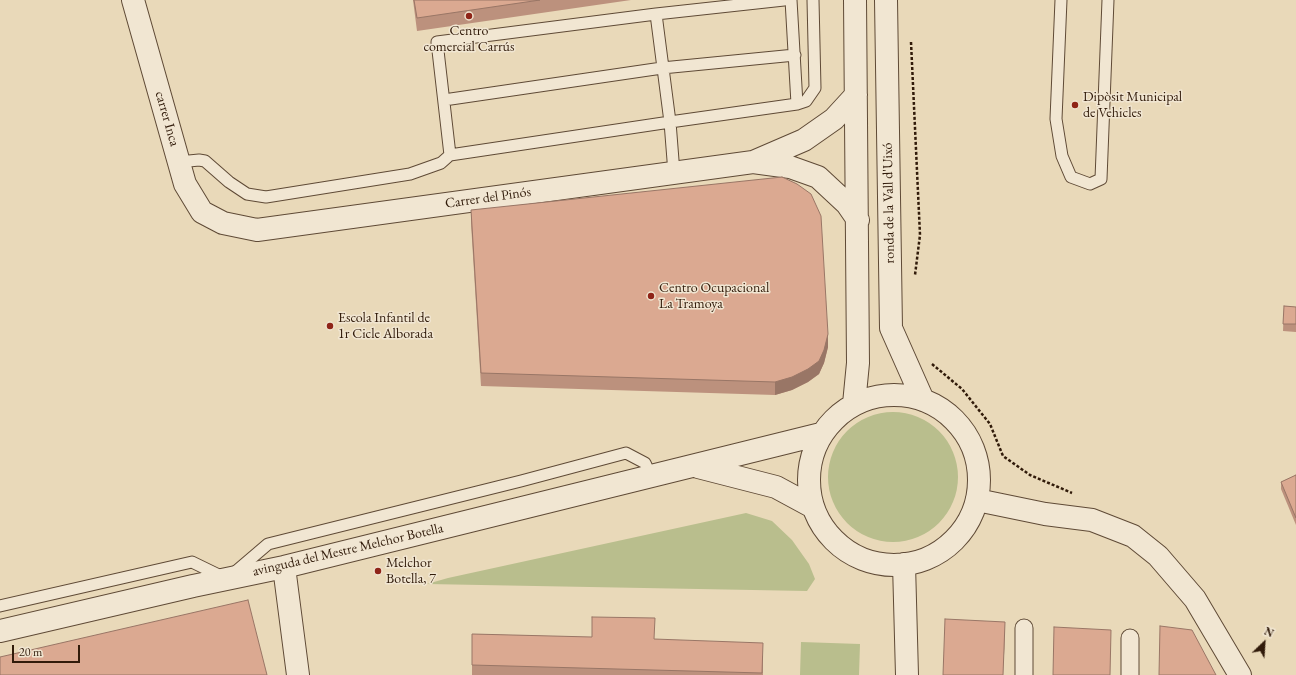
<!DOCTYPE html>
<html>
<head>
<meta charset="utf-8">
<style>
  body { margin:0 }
  #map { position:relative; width:1296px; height:675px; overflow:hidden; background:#e9d9b9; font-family:"EB Garamond",serif }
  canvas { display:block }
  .north { position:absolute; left:1244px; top:623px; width:40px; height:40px; -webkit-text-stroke:3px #f1e6d2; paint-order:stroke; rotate:25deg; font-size:11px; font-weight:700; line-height:16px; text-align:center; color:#311b0a }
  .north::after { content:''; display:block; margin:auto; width:14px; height:18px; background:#311b0a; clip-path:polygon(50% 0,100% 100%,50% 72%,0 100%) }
  .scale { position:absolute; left:12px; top:645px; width:68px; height:18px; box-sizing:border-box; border:2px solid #311b0a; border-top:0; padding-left:5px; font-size:12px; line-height:14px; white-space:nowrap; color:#311b0a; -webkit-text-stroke:3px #f1e6d2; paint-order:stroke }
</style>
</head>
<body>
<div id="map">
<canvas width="1296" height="675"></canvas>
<div class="north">N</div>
<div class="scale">20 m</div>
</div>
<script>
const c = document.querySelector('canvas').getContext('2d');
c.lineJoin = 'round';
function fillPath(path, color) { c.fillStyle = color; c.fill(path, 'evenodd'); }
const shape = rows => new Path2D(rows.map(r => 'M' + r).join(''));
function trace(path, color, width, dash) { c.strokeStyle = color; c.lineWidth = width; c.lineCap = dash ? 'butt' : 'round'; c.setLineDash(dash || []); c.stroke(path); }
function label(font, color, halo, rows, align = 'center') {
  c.font = font + ' "EB Garamond",serif'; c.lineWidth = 3; c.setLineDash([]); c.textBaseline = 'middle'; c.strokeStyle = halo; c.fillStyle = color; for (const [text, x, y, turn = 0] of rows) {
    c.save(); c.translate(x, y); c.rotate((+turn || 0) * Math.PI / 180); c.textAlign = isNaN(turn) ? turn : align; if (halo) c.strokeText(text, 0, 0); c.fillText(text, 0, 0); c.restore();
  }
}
fillPath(shape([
  '828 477a65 65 0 1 1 130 0a65 65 0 1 1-130 0Z',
  [746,513,772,521,792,540,809,564,815,579,807,591,427,584,448,578],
  [801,642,860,644,859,675,800,675]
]), '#b9be8d');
const service = shape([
  [791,0,797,104],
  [1061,0,1056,119,1062,156,1071,177,1090,184,1101,179,1108,0],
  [656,14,784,0],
  [444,100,662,68,795,55],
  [179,162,199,160,205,161,229,182,247,194,266,197,410,174,441,163,450,155],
  [674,173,670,122,656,14,437,42,450,155,670,122,797,104,806,101,815,88,813,0],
  [0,606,192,562,227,579,268,544,521,481,626,453,645,463,651,476]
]);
const pedestrian = shape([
  [1024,675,1024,628],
  [1130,675,1130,638]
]);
const minor = shape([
  [133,0,185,184,202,212,223,223,257,230,753,162,790,167,818,177,847,204,858,220],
  [886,0,891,328,923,400],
  [753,162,804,140,834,119,856,95],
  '809 480a85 85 0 1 1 170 0a85 85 0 1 1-170 0Z',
  [854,404,858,363,855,0],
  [698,467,776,487,813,507],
  [904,564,907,675],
  [284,567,298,675],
  [0,631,193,586,284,567,821,434]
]);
const tertiary = shape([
  [977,500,1045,514,1092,520,1133,536,1158,556,1195,599,1240,675]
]);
trace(service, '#5f4a36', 13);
trace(pedestrian, '#5f4a36', 19);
trace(minor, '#5f4a36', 24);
trace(tertiary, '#5f4a36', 24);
trace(shape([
  [911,42,920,235,915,275],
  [932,364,962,389,990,424,1003,456,1030,475,1072,493]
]), '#311b0a', 2.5, [3, 2]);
trace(service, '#f1e6d2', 11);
trace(pedestrian, '#f1e6d2', 17);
trace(minor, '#f1e6d2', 22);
trace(tertiary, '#f1e6d2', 22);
fillPath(shape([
  [413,0,631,0,417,31],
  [471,210,828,347,824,363,819,374,808,382,792,390,775,395,481,386,471,223],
  [1284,306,1296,307,1296,332,1283,331],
  [1296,475,1296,525,1281,489,1281,482],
  [472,634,654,639,763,656,763,675,472,675]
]), '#bc917d');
fillPath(shape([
  [828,334,828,347,824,363,819,374,808,382,792,390,775,395,775,382],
  [1005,622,1005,635,1003,675]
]), '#997666');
const building = shape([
  [414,0,540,0,417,18,414,0],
  [782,177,797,184,811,194,821,216,828,334,824,350,819,361,808,369,792,377,775,382,481,373,471,210,782,177],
  [1284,306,1296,307,1296,324,1283,324,1284,306],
  [1296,475,1296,518,1281,482,1296,475],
  [248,600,267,675,0,675,0,657,248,600],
  [592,617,655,618,654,639,763,643,762,673,472,665,472,634,592,637,592,617],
  [945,619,1005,622,1003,675,943,675,945,619],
  [1160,626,1192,630,1216,675,1159,675,1160,626],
  [1054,627,1111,630,1110,675,1053,675,1054,627]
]);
fillPath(building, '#dba991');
trace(building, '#997666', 1);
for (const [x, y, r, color] of [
  [469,16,4,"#8f2418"],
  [1075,105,4,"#8f2418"],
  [651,296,4,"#8f2418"],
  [330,326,4,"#8f2418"],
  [378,571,4,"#8f2418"]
]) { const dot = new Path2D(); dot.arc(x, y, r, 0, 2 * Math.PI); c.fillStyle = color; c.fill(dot); trace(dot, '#f1e6d2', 1.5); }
label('14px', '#311b0a', '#f1e6d2', [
  ["Centro",469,31,"center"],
  ["comercial Carrús",469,47,"center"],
  ["Dipòsit Municipal",1083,97],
  ["de Vehicles",1083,113],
  ["Centro Ocupacional",659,288],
  ["La Tramoya",659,304],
  ["Escola Infantil de",338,318],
  ["1r Cicle Alborada",338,334],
  ["Melchor",386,563],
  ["Botella, 7",386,579]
], 'left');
label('14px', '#311b0a', '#f1e6d2', [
  ["carrer Inca",167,119,74],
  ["Carrer del Pinós",488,198,-8],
  ["ronda de la Vall d'Uixó",889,203,-91],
  ["avinguda del Mestre Melchor Botella",348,550,-13]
]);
</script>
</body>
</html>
